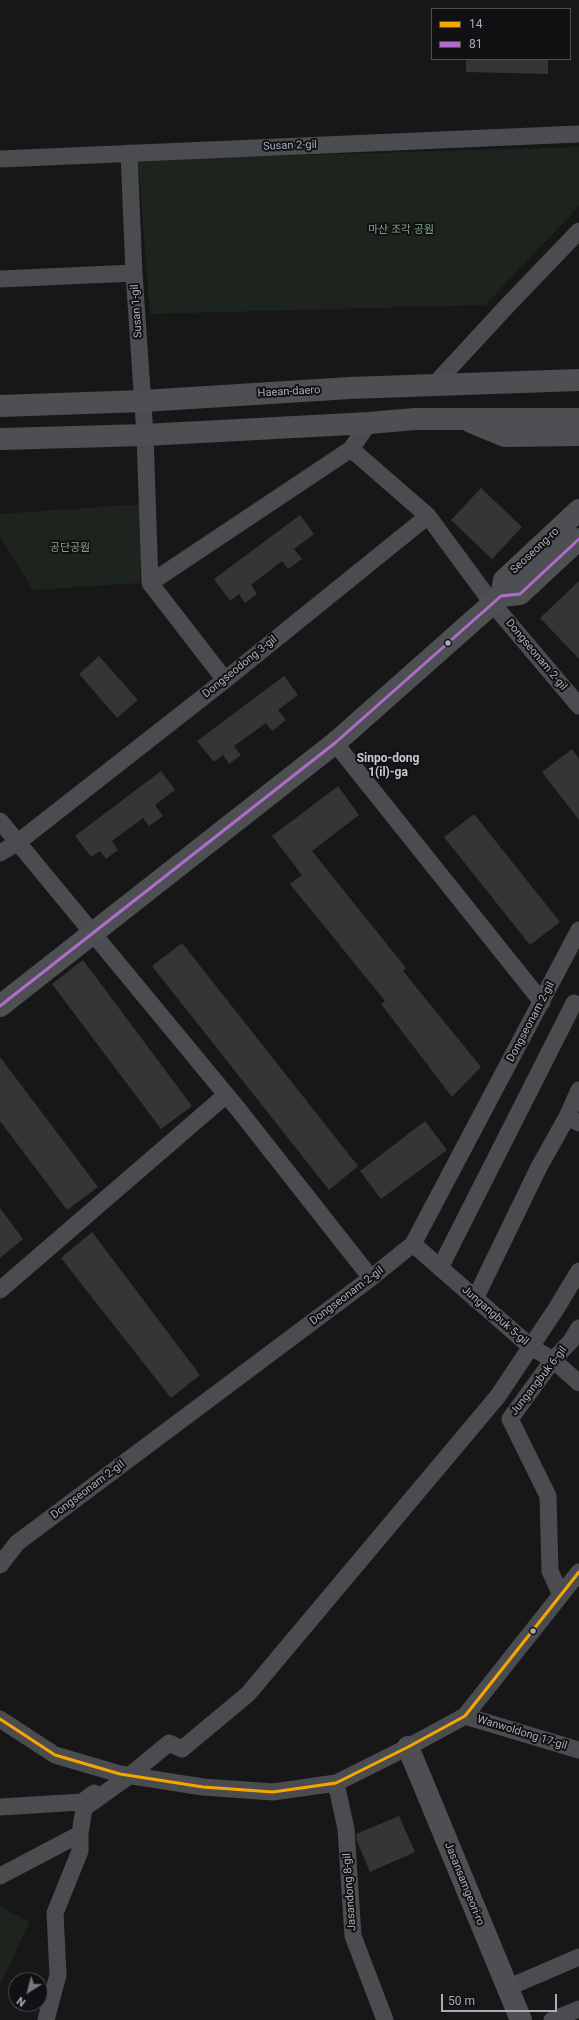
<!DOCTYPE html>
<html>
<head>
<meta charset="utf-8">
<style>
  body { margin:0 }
  #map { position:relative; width:579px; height:2020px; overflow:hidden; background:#171717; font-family:Roboto,sans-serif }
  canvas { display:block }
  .legend { position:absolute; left:431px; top:8px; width:140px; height:52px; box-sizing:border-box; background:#111113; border:1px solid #4d4f55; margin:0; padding:5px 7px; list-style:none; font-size:12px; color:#a8adb8 }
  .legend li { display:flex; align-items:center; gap:8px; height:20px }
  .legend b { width:20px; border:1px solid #4d4f55 }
  .north { position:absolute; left:8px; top:1972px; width:40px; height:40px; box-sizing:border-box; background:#111113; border:1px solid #4d4f55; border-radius:50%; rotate:216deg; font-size:11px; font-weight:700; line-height:16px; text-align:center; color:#a8adb8 }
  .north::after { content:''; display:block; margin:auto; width:14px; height:18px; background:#757880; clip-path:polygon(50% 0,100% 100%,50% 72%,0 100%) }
  .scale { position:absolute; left:441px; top:1994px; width:116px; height:18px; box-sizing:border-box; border:2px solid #a8adb8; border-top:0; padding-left:5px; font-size:12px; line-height:14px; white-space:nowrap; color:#a8adb8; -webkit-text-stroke:3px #111113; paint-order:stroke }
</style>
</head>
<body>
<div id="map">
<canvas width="579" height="2020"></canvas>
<ul class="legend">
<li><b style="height:5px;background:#f7a600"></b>14</li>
<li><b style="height:5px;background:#b06ccc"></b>81</li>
</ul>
<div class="north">N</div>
<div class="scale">50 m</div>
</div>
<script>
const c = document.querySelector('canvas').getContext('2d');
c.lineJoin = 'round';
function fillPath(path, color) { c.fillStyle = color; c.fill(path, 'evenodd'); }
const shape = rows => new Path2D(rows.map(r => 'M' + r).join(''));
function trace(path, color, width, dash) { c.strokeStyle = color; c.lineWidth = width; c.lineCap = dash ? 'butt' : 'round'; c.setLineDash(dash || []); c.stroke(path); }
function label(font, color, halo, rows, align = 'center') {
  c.font = font + ' Roboto,"Noto Sans KR",sans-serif'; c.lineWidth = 4; c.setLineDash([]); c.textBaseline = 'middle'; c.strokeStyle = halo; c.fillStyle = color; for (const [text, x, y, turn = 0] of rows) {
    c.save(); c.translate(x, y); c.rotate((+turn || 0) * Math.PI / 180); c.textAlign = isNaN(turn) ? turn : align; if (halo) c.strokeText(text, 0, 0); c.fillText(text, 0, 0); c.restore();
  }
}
fillPath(shape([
  [579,147,579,206,485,305,150,314,138,160],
  [142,504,140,583,33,590,0,536,0,514],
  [0,1906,29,1922,0,1986]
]), '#1d241e');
fillPath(shape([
  [466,59,548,59,548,74,466,72],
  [481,488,522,527,492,559,451,520],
  [300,515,314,534,294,549,302,559,288,569,282,561,251,585,257,594,245,603,239,594,230,601,214,579],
  [579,581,579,659,540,618],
  [99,656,138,700,117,718,79,674],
  [284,676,298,695,278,710,286,720,272,731,266,723,234,746,241,755,229,764,223,755,214,762,197,741],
  [572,749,579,759,579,820,542,772],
  [161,771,175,790,155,805,163,816,149,826,143,818,112,841,118,850,106,859,100,851,91,857,75,836],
  [338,786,359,815,312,851,406,968,403,971,481,1067,452,1097,381,1004,385,1001,290,884,302,875,272,836],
  [474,814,560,922,530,945,444,837],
  [182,943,358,1166,329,1190,152,966],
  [83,960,192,1106,161,1129,52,984],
  [0,1057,98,1187,67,1210,0,1121],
  [425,1121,447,1150,381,1199,360,1171],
  [0,1208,23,1239,0,1258],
  [92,1232,200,1375,171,1398,61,1258],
  [399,1816,415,1852,370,1872,357,1841,356,1834]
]), '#353536');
trace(shape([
  [129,153,134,273,145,435,150,583,225,680],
  [0,159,579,134],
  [0,279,134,273],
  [434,385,507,306,579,231],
  [351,449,428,516,492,603,579,706],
  [150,583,351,449,369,423],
  [335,743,542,1002],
  [0,821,238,1109,371,1278],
  [0,853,17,843,225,680,428,516],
  [579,1090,567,1117,579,1123],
  [413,1244,531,1347,553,1360,579,1383],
  [440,1268,574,1003],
  [0,1290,226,1095],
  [475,1299,539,1167,567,1117],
  [0,1565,17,1543,371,1278,413,1244,579,930],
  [561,1595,550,1571,548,1496,510,1419,553,1360,571,1341,579,1328],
  [465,1716,579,1750],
  [0,1719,55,1755,120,1774,203,1787,273,1792,336,1783,408,1747,465,1716,579,1572],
  [336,1783,346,1829,353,1936,385,2020],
  [0,1807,82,1802,94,1793],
  [0,1876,80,1834,84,1808,129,1776,169,1743,182,1749,248,1694,498,1396,556,1309,579,1271],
  [507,1988,579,1957],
  [46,2020,58,1975,55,1913,80,1851,80,1834],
  [552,2020,579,2009]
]), '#4b4c50', 17);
trace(shape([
  [0,406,143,401,350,388,579,380],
  [471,422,505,436,579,435],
  [0,439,145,435,369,423,415,419,579,419],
  [501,596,504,580,579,510],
  [0,1006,335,743,501,596,520,594,579,539],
  [408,1747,521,2020]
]), '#4d4f52', 22);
trace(shape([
  [0,1719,55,1755,120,1774,203,1787,273,1792,336,1783,408,1747,465,1716,579,1572]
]), '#f7a600', 3);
trace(shape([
  [0,1006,335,743,501,596,520,594,579,539]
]), '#b06ccc', 3);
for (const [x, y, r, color] of [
  [448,643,3.5,"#a8adb8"],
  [533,1631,3.5,"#a8adb8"]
]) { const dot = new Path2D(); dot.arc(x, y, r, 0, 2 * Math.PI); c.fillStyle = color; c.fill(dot); trace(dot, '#111113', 1.5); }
label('11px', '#a8adb8', '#111113', [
  ["Susan 2-gil",290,146,-2],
  ["Susan 1-gil",137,311,-94],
  ["Haean-daero",289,392,-3],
  ["Seoseong-ro",535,551,-43],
  ["Dongseonam 2-gil",536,655,50],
  ["Dongseodong 3-gil",240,667,-39],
  ["Dongseonam 2-gil",531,1022,-62],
  ["Dongseonam 2-gil",347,1296,-37],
  ["Jungangbuk 5-gil",495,1316,41],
  ["Jungangbuk 6-gil",539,1381,-52],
  ["Dongseonam 2-gil",88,1490,-37],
  ["Wanwoldong 17-gil",522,1733,17],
  ["Jasansamgeori-ro",464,1884,68],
  ["Jasandong 8-gil",350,1892,-94]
]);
label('11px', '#7fa381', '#111113', [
  ["마산 조각 공원",401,230],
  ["공단공원",70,548]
]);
label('bold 12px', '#c9ccd4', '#111113', [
  ["Sinpo-dong",388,759],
  ["1(il)-ga",388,773]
]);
</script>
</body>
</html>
